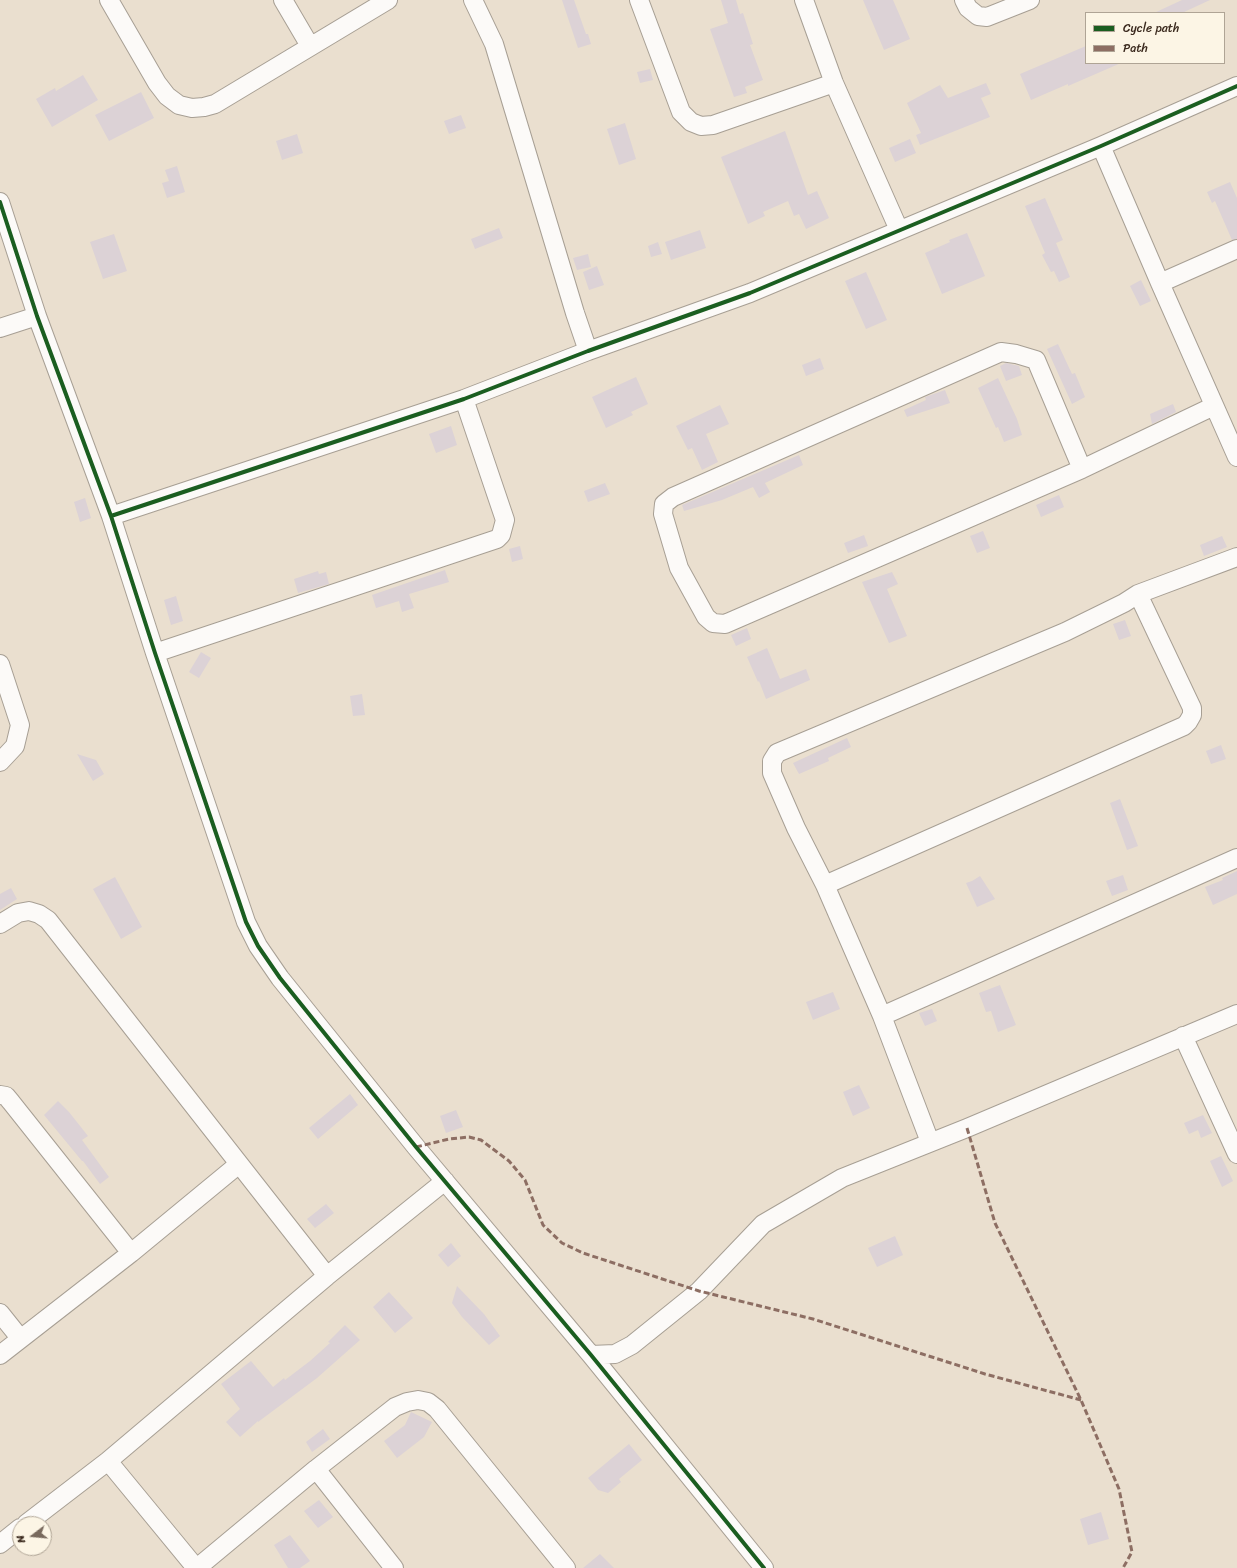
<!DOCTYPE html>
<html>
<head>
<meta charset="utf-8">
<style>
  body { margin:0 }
  #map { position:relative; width:1237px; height:1568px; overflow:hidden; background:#eadfcf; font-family:Sriracha,sans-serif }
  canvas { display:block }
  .legend { position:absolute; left:1085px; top:12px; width:140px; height:52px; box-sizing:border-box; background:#fcf5e5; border:1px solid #afa495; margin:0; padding:5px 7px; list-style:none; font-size:12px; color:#3b2a1e }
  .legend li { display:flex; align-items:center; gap:8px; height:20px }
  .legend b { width:20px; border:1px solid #afa495 }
  .north { position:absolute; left:12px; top:1516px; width:40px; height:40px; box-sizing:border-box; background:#fcf5e5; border:1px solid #afa495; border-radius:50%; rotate:254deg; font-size:11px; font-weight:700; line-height:16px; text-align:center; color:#3b2a1e }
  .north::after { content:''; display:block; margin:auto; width:14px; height:18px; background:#78695c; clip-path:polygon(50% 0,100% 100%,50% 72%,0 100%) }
</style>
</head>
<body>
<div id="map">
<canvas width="1237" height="1568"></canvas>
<ul class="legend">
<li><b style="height:5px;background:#1b5e20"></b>Cycle path</li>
<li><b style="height:5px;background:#8d6e63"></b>Path</li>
</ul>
<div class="north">N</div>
</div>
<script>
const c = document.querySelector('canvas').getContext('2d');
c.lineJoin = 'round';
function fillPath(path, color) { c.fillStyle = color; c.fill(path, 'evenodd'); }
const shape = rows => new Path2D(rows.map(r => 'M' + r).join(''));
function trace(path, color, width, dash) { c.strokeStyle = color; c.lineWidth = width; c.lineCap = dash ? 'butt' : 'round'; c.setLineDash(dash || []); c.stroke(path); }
fillPath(shape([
  [562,0,574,0,586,34,588,34,591,44,578,48],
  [721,0,736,0,740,14,743,13,753,44,750,45,763,80,745,87,747,93,734,97,710,29,728,23],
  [863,0,893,0,910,39,884,50],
  [1182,0,1210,0,1182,13,1154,13],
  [1086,46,1086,63,1121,63,1068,86,1068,84,1031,100,1020,74],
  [650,69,653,80,640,83,637,72],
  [83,75,98,100,52,127,36,99,55,88,56,91],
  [986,83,991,94,981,98,990,117,920,145,916,135,921,133,907,103,940,85,948,98],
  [141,92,154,118,109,141,95,115],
  [461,115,466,128,449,134,444,121],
  [625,123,636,159,619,165,607,129],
  [785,131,808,195,817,191,829,218,806,229,799,214,794,216,788,201,763,212,765,216,748,224,721,157],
  [297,134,303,153,282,160,276,141],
  [910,139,916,153,895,162,889,148],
  [177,166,185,192,167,198,162,183,169,181,165,170],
  [1230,182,1237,198,1237,239,1232,240,1215,201,1212,203,1207,192],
  [1045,198,1063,240,1056,243,1070,277,1059,282,1054,271,1051,272,1042,255,1045,253,1025,206],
  [499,228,503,238,475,249,471,239],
  [700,230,706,248,671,260,665,242],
  [967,233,985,276,942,294,925,253,950,242,949,240],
  [114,234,127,271,103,279,90,242],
  [658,242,662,254,651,257,648,246],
  [588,254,591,267,577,270,573,258],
  [597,266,604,285,589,290,583,272],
  [866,272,887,320,866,329,845,281],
  [1141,280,1151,301,1140,306,1130,286],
  [1058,344,1072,374,1075,373,1085,397,1072,404,1047,349],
  [820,358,824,369,806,376,802,365],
  [1006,363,1019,366,1022,375,1006,381,1000,366],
  [636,377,648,404,631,412,633,415,606,428,592,397],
  [998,378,1017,419,1022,435,1004,442,998,427,996,428,978,388],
  [945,390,950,403,907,417,904,410,926,400,925,397],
  [1173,404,1176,412,1152,424,1150,414],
  [720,405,729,424,706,434,718,462,702,470,692,448,688,450,676,426],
  [451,426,457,445,436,453,429,434],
  [799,455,803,465,765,483,770,492,759,498,753,487,722,500,684,511,682,505],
  [605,483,610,494,588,502,584,491],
  [1059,495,1064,507,1041,517,1036,505],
  [85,498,91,518,80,522,74,502],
  [983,531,990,548,977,553,970,536],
  [864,535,868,546,848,553,844,543],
  [1222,536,1227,547,1204,556,1200,545],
  [520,546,523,559,512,562,509,549],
  [445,570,449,582,409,594,414,608,402,612,399,601,376,608,372,595],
  [318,571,319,574,326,572,329,584,298,593,294,579],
  [892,572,898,584,887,589,907,636,889,643,862,582],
  [176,596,183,621,171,625,164,600],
  [1125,620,1131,636,1119,640,1113,624],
  [747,628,751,639,736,646,731,635],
  [767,648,780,679,806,669,810,680,766,699,759,681,758,682,747,657],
  [201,652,211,658,199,678,189,672],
  [362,694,365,715,353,716,350,696],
  [847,738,851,747,828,758,829,761,799,774,793,763],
  [1221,745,1226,759,1211,764,1206,751],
  [77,754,96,760,104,774,93,781],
  [1120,799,1138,846,1127,850,1110,803],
  [1237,871,1237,894,1213,905,1205,887,1223,880,1222,878],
  [1123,875,1128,890,1112,896,1106,881],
  [980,876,995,899,977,907,966,883,972,881],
  [115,877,142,927,121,939,93,889],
  [11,888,17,899,0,910,0,894],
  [1000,985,1016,1025,998,1032,991,1011,986,1012,979,993],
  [833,992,840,1009,813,1020,806,1002],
  [932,1009,937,1021,925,1026,919,1013],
  [859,1085,870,1108,853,1116,843,1092],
  [350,1094,358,1105,318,1139,309,1128],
  [58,1101,69,1112,88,1136,82,1140,109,1177,100,1184,83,1161,82,1161,44,1115],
  [456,1110,463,1127,446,1133,440,1116],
  [1203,1115,1212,1133,1201,1138,1198,1130,1189,1134,1184,1123],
  [1221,1156,1233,1181,1222,1187,1210,1161],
  [326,1204,334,1213,315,1228,307,1219],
  [895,1236,903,1255,877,1267,868,1248],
  [451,1243,461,1256,448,1267,438,1255],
  [457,1286,484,1314,500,1336,489,1345,462,1317,452,1303],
  [389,1292,413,1318,395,1333,373,1307],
  [345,1325,360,1340,317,1378,258,1422,258,1421,240,1437,226,1422,240,1409,221,1384,251,1361,273,1387,284,1378,285,1380,310,1361,330,1343,328,1342],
  [411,1412,432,1422,424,1437,397,1458,384,1441,405,1425],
  [323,1429,330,1439,312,1452,306,1442],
  [629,1444,642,1460,619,1479,621,1482,608,1493,598,1490,588,1478],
  [319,1500,333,1517,318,1528,304,1511],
  [1101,1512,1109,1539,1088,1545,1080,1519],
  [290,1535,310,1561,300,1568,288,1568,274,1545],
  [600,1554,614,1568,583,1568]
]), '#dcd2d6');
const minor = shape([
  [109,0,157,83,167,96,179,105,192,108,204,107,215,104,388,0],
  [283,0,310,46],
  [473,0,494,44,575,313,588,351],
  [639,0,681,112,691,122,701,126,713,125,834,83],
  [804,0,834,83,899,230],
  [964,0,968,8,978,16,987,17,1030,0],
  [1101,146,1160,283,1237,457],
  [0,202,37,316,111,516,155,653,246,922,258,946,280,978,416,1147,591,1355,764,1568],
  [1160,283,1237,249],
  [0,328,37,316],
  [1082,469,1036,360,1016,354,1001,352,673,497,664,504,663,514,679,568,706,617,713,623,725,624,1082,469,1214,406],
  [111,516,464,399,588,351,750,293,1101,146,1237,86],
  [155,653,497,539,501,535,505,520,464,399],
  [0,664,20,725,15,746,0,762],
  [825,885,1184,726,1188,722,1192,715,1192,708,1138,594],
  [0,924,18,913,29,911,39,914,48,920,327,1276],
  [882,1016,1237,858],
  [1183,1036,1237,1154],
  [0,1095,6,1096,11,1102,131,1253],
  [930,1142,882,1016,825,885,796,828,772,773,772,761,777,753,1065,632,1124,603,1138,594,1237,557],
  [0,1313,20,1338],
  [0,1355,131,1253,239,1164],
  [591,1355,615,1354,632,1345,699,1291,763,1224,842,1178,967,1128,1237,1014],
  [108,1461,196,1568],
  [316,1469,394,1568],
  [26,1524,108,1461,327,1276,445,1181],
  [0,1544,20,1528],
  [197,1568,316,1469,395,1407,407,1402,418,1400,428,1402,437,1409,566,1568]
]);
trace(minor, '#a79f94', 20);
trace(minor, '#fcfaf8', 18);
trace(shape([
  [967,1128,995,1223,1081,1400,1119,1489,1132,1552,1123,1568],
  [416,1147,449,1139,469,1137,481,1140,509,1161,525,1180,543,1225,562,1243,583,1253,699,1291,813,1319,985,1374,1081,1400]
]), '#8d6e63', 3, [6, 3]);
trace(shape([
  [0,202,37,316,111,516,155,653,246,922,258,946,280,978,416,1147,591,1355,764,1568],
  [111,516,464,399,588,351,750,293,1101,146,1237,86]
]), '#1b5e20', 4);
</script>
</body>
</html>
